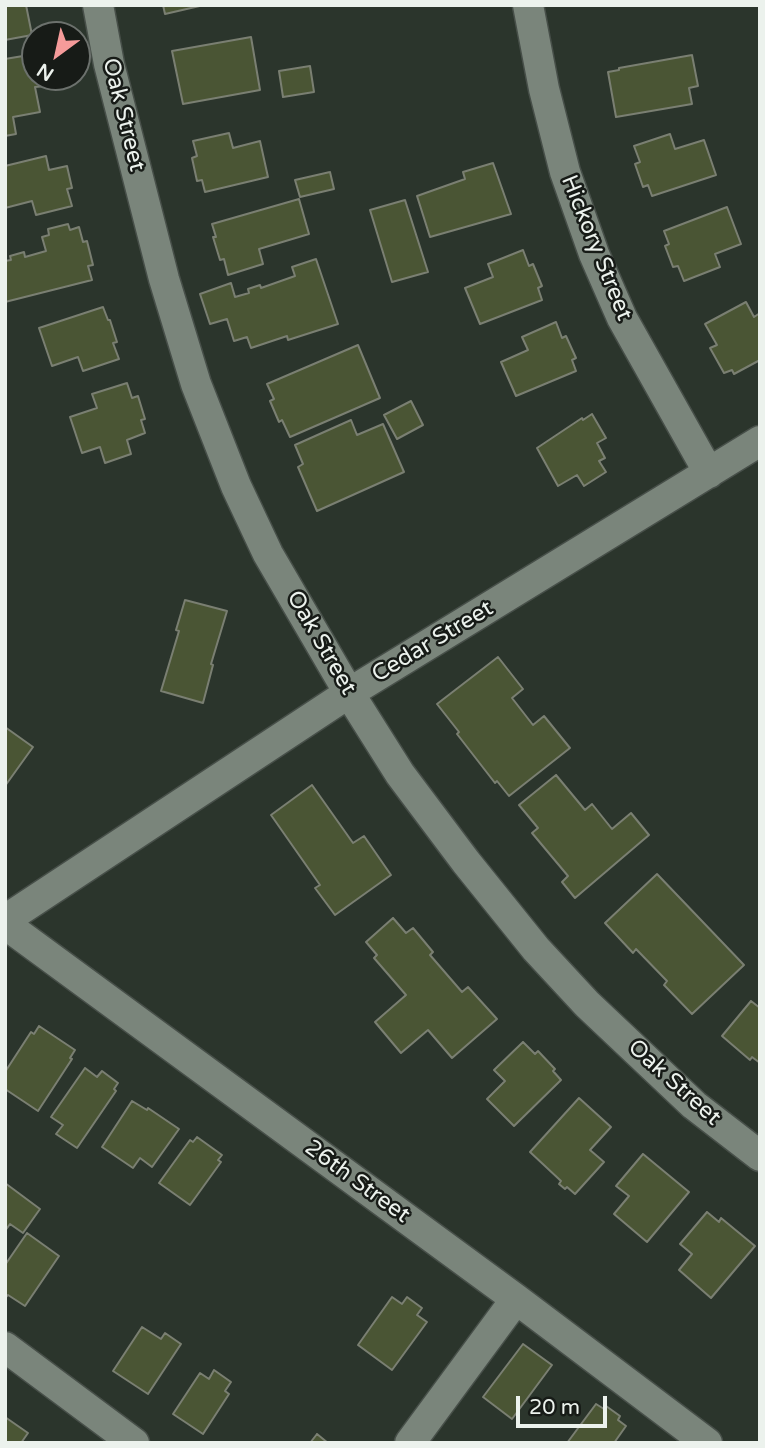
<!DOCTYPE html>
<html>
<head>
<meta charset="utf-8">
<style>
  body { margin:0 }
  #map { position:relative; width:765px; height:1448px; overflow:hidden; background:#2b352c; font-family:"Varela Round",sans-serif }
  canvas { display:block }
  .frame { position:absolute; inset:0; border:7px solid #ecf2ed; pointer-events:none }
  .north { position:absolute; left:21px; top:21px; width:70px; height:70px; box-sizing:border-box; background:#171b17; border:2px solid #6c716d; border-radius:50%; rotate:213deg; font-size:19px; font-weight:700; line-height:28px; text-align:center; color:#ecf2ed }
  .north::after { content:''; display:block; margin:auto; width:24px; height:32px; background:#f59b9a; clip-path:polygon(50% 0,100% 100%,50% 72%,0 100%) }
  .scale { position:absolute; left:516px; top:1396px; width:91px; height:32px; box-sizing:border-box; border:4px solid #ecf2ed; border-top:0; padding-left:9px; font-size:21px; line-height:24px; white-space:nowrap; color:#ecf2ed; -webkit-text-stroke:5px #171b17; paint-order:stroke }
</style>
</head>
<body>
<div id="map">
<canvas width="765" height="1448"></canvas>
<div class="frame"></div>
<div class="north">N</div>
<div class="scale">20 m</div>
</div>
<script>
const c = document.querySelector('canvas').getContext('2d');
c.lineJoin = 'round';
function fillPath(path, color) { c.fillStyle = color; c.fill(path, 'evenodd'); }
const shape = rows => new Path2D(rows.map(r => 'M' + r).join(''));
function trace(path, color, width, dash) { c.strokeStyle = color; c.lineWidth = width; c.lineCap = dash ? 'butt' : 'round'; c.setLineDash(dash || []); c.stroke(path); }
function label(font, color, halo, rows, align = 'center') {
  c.font = font + ' "Varela Round",sans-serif'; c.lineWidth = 5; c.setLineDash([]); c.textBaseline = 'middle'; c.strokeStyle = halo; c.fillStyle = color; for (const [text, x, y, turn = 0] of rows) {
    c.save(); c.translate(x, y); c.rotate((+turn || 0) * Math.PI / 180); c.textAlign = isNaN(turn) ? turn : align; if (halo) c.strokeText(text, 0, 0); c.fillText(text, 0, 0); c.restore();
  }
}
const building = shape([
  [5,5,26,5,32,35,5,40,5,5],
  [163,5,204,5,165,14,163,5],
  [251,37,260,90,183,104,172,51,251,37],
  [29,55,31,63,35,62,35,77,44,77,46,86,35,87,40,112,13,117,16,134,5,136,5,59,29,55],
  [692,55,698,86,689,88,692,104,616,117,608,72,619,70,619,68,692,55],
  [310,66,314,92,283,97,279,71,310,66],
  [229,133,233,148,260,141,268,177,205,192,202,180,197,181,192,158,197,156,193,141,229,133],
  [670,134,675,149,704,140,716,175,652,196,648,185,643,187,635,164,640,162,634,146,670,134],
  [46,156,49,170,67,166,72,188,67,189,72,206,36,215,32,201,5,208,5,166,46,156],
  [493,163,511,214,430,237,417,196,465,179,463,172,493,163],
  [330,172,334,189,300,197,295,180,330,172],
  [299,199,309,234,259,249,263,264,228,275,224,259,220,260,213,237,216,237,212,224,299,199],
  [405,200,428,272,392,282,370,210,405,200],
  [727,207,741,244,715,254,720,267,684,281,678,266,673,267,665,246,669,244,664,231,727,207],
  [68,224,70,230,79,227,83,242,87,241,93,265,88,266,92,280,5,302,5,261,11,260,10,256,24,252,25,257,46,251,42,237,49,235,48,229,68,224],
  [523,250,529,266,533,264,542,286,538,288,542,300,480,324,465,288,493,277,488,264,523,250],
  [316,259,338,324,288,340,287,336,251,348,247,337,234,341,227,319,210,324,200,294,231,283,235,297,249,293,248,289,260,285,261,288,295,276,292,267,316,259],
  [746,302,754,317,760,313,760,360,734,374,732,370,724,373,710,348,717,345,705,324,746,302],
  [103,307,108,320,110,320,117,342,113,343,119,359,83,371,78,357,52,366,39,328,103,307],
  [556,322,562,338,566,336,576,358,572,360,576,371,516,396,501,362,528,350,522,337,556,322],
  [358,345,380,398,290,437,282,420,279,422,270,401,274,399,267,384,358,345],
  [127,383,132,398,138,396,145,419,141,420,145,433,127,440,131,454,105,463,100,447,82,453,70,417,97,408,92,394,127,383],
  [411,401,423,425,397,439,384,415,411,401],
  [592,414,606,438,597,443,605,458,599,461,606,472,584,486,577,475,558,486,537,448,582,418,583,420,592,414],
  [351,420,357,435,383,424,404,472,317,511,298,467,303,464,295,445,351,420],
  [185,600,227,611,211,664,213,665,203,703,161,691,179,631,176,630,185,600],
  [498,657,523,689,512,698,533,725,544,716,570,748,509,796,497,781,495,783,457,734,459,732,437,704,498,657],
  [5,727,33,747,5,786,5,727],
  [556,775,585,810,592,804,612,829,631,813,649,835,575,898,562,882,568,876,532,833,538,828,519,805,556,775],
  [312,785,353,843,364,836,391,875,335,915,315,888,320,885,271,815,312,785],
  [657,874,744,965,692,1014,664,985,667,981,636,949,633,953,605,923,657,874],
  [393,918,406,933,413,928,433,952,430,955,462,992,468,987,497,1019,452,1058,428,1030,401,1053,375,1022,406,995,374,958,377,955,366,942,393,918],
  [751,1001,760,1008,760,1063,752,1057,750,1060,722,1036,751,1001],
  [39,1026,75,1050,70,1058,72,1059,38,1111,5,1089,5,1072,31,1032,34,1034,39,1026],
  [523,1042,535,1054,538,1051,555,1069,553,1071,561,1080,514,1126,487,1099,505,1081,494,1070,523,1042],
  [85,1068,97,1077,102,1071,118,1083,114,1089,116,1091,77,1148,56,1134,63,1125,51,1117,85,1068],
  [579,1098,611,1127,590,1150,604,1162,575,1194,567,1187,565,1189,559,1184,561,1181,530,1152,579,1098],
  [132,1101,147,1110,148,1108,179,1129,152,1167,140,1158,133,1168,102,1147,132,1101],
  [197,1137,222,1155,218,1160,221,1162,190,1205,159,1183,190,1140,193,1142,197,1137],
  [643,1154,689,1192,647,1242,614,1214,629,1196,616,1186,643,1154],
  [5,1183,40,1209,23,1233,10,1224,5,1231,5,1183],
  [707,1212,719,1222,721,1218,755,1246,711,1298,679,1270,692,1254,680,1244,707,1212],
  [27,1233,59,1256,25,1306,8,1295,5,1298,5,1265,27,1233],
  [392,1297,402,1304,407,1297,422,1308,417,1315,427,1322,392,1370,358,1345,392,1297],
  [142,1327,161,1339,165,1333,181,1344,148,1394,113,1371,142,1327],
  [523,1344,552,1365,512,1419,483,1397,523,1344],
  [214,1370,231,1382,225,1391,229,1394,203,1434,173,1414,200,1373,209,1379,214,1370],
  [596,1404,604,1409,606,1406,620,1416,618,1420,626,1426,614,1443,567,1443,596,1404],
  [5,1417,28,1433,21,1443,5,1443,5,1417],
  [317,1434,328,1443,310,1443,317,1434]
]);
fillPath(building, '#4a5534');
trace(building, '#7a7f72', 2);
const street = shape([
  [98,5,109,64,164,279,196,384,236,486,268,554,349,693,400,774,466,862,536,949,587,1004,694,1105,760,1156],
  [528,5,544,89,565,172,594,254,622,318,709,473],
  [5,920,349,693,760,441],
  [5,924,516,1299,707,1443],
  [5,1347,134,1443],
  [410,1443,516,1299]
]);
trace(street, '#474f49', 33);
trace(street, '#7a857b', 30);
label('23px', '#ecf2ed', '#171b17', [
  ["Oak Street",123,115,76],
  ["Hickory Street",596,248,68],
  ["Cedar Street",433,642,-31],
  ["Oak Street",321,643,60],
  ["Oak Street",674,1083,42],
  ["26th Street",357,1182,36]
]);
</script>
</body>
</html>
